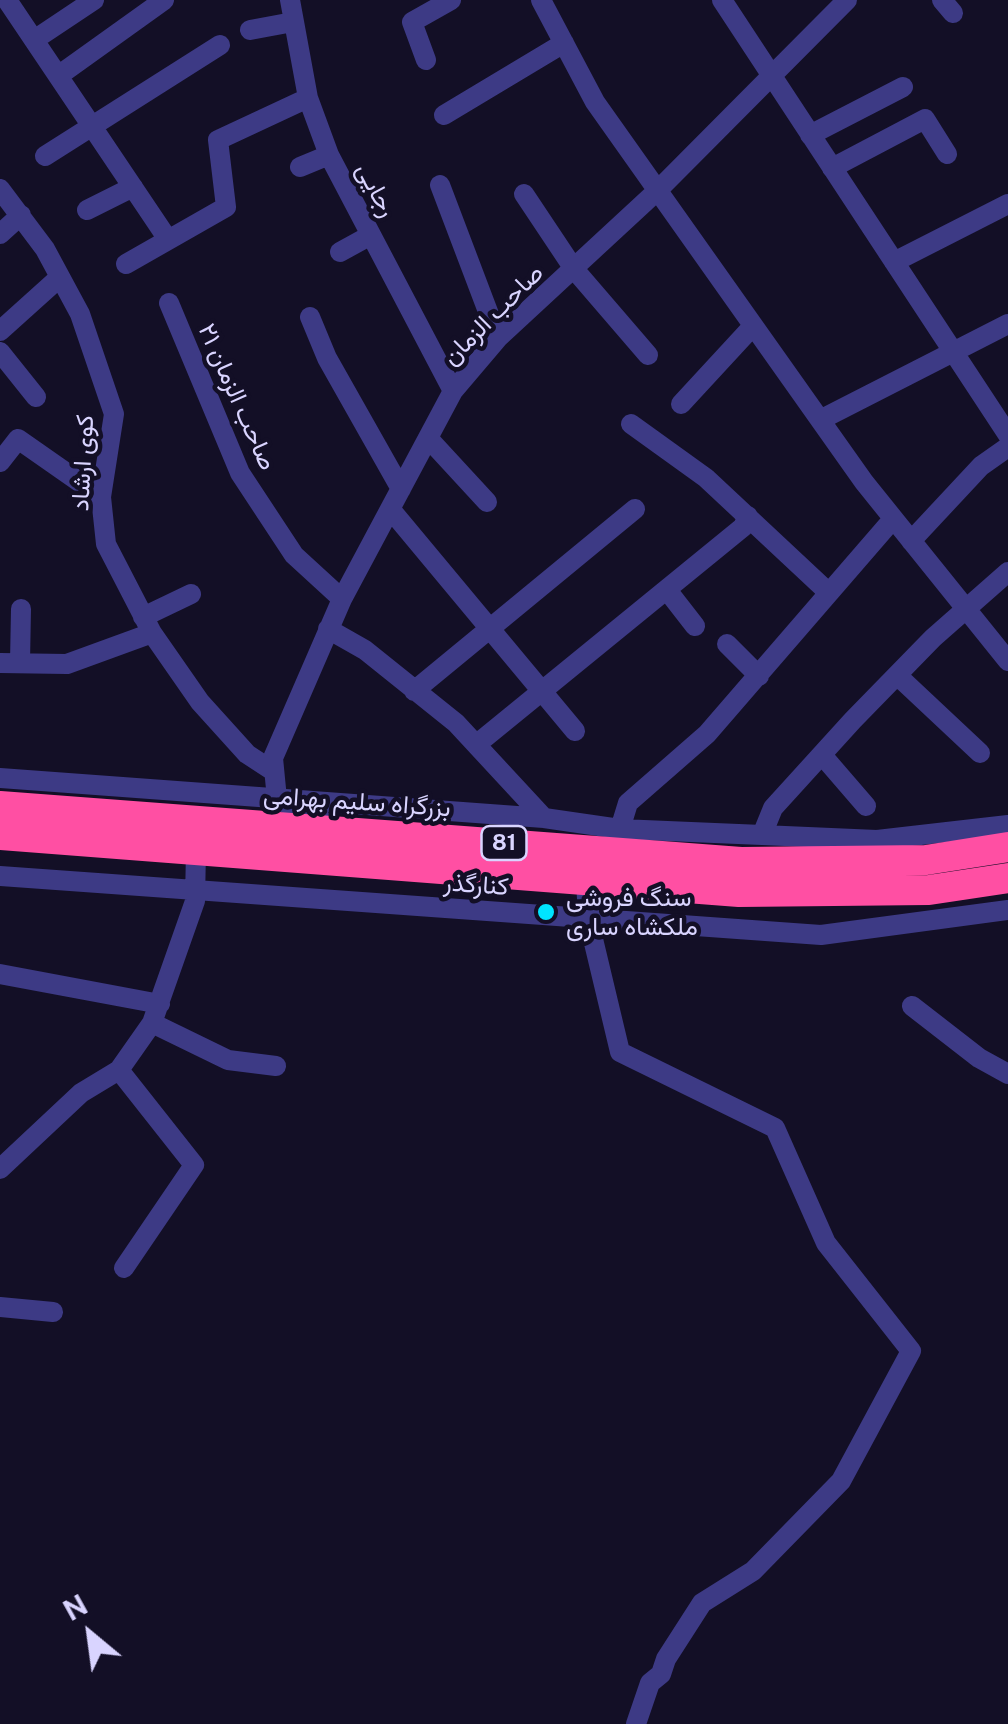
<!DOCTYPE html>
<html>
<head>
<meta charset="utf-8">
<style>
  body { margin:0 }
  #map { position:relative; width:1008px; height:1724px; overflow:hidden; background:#130f26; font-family:"Public Sans",sans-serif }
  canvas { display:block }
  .north { position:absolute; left:40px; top:1584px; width:100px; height:100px; -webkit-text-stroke:8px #130f26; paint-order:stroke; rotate:331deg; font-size:28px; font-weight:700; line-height:40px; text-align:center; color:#d9d4ff }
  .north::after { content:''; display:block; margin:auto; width:35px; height:45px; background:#d9d4ff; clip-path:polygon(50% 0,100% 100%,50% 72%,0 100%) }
</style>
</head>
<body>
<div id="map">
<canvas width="1008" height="1724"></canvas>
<div class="north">N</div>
</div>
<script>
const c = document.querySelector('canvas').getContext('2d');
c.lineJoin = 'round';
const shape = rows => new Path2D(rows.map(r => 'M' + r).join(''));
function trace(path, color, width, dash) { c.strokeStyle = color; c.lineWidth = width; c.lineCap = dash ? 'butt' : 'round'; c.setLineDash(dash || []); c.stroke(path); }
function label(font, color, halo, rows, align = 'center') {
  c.font = font + ' "Public Sans",Vazirmatn,sans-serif'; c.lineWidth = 9; c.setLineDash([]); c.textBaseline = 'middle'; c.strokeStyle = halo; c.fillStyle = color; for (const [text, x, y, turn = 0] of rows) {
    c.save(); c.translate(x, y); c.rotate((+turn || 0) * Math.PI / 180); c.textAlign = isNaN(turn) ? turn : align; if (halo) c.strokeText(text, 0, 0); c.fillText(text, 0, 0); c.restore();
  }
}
trace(shape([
  [7,0,167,238],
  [290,0,308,98,329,155,453,391],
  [541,0,595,102,864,482,1008,661],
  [722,0,1008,435],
  [942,0,953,13],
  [250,30,293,22],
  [34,40,94,0],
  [426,60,412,22,451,0],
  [58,76,164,0],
  [444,115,564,43],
  [810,135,903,87],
  [45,156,220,45],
  [300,167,329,155],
  [832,168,925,119,947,154],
  [440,185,498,338],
  [0,189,45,249,80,314,114,414,101,497,106,544,152,633,200,702,247,754,273,771],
  [524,194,574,269,648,355],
  [87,210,133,187],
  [0,234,21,215],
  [340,252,371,235],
  [894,262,1008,204],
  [126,264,226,207,218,140,308,98],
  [169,303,240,473,294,555,342,599],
  [310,317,327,358,401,489],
  [0,331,60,277],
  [0,352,36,397],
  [681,404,753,326],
  [820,420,1008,324],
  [631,424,706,478,829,593],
  [428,438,487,502],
  [0,462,18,439,101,497],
  [391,510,575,731],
  [911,541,981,466,1008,447],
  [667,590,695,626],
  [143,617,191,594],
  [328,629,365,650,456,723,544,818],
  [727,644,759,676],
  [20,662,21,609],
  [0,663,67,664,152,633],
  [899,677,980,753],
  [414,691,635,509],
  [477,744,743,527,748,516],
  [822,755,866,806],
  [0,778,544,818,620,829,762,835,877,840,1008,825],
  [333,826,277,799,273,758,342,599,453,391,498,338,658,190,847,0],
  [620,829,628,803,707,734,893,519],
  [762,835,773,808,853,720,933,638,1008,572],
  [0,876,821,935,1008,910],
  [586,880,588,918,620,1052,775,1128,826,1243,911,1351,841,1481,753,1571,702,1603,666,1659,661,1674,650,1683,636,1724],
  [0,974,160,1004],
  [912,1006,979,1058,1008,1074],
  [152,1023,228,1060,276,1066],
  [119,1070,194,1165,124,1268],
  [0,1169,81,1093,119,1070,152,1023,195,901,196,850],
  [0,1307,53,1312]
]), '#3d3a85', 20);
trace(shape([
  [0,806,741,862,926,860,1008,847],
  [0,835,739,892,929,890,1008,878]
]), '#ff4fa3', 30);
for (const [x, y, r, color] of [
  [546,912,10,"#00e5ff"]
]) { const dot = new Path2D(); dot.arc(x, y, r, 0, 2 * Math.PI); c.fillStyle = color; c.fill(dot); trace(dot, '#130f26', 4); }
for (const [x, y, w] of [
  [504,843,45]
]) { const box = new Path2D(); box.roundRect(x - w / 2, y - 17, w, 34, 8); c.fillStyle = '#130f26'; c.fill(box); trace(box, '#d9d4ff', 2.5); }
label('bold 22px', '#d9d4ff', null, [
  ["81",504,843]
]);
label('25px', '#d9d4ff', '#130f26', [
  ["رجایی",376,190,62],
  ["صاحب الزمان",493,315,-45],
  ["صاحب الزمان ۲۱",237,397,66],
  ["کوی ارشاد",83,463,-87],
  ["بزرگراه سلیم بهرامی",357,802,4],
  ["کنارگذر",476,885,4]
]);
label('25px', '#d9d4ff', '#130f26', [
  ["سنگ فروشی",566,898],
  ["ملکشاه ساری",566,927]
], 'left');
</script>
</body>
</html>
